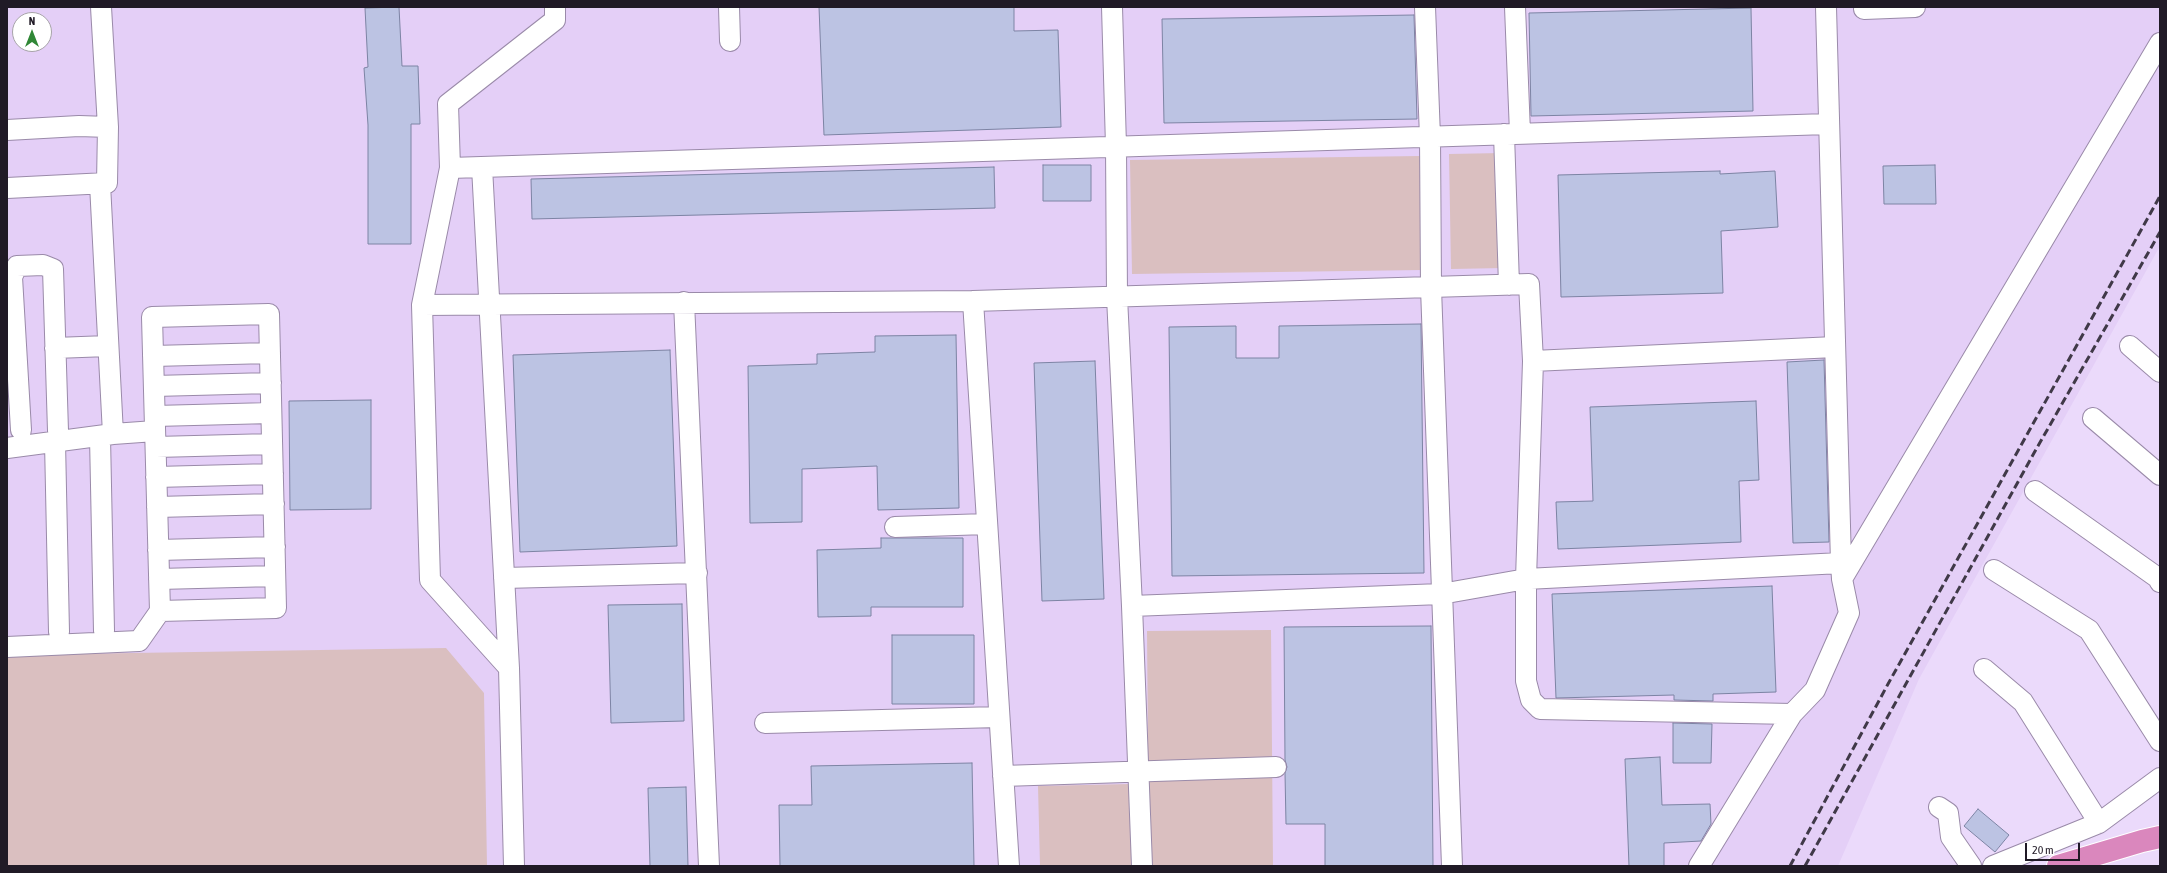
<!DOCTYPE html>
<html>
<head>
<meta charset="utf-8">
<style>
  body { margin:0 }
  #map { position:relative; width:2167px; height:873px; overflow:hidden; background:#ebdafb; font-family:"Asap Condensed",sans-serif }
  canvas { display:block }
  .frame { position:absolute; inset:0; border:8px solid #201a26; pointer-events:none }
  .north { position:absolute; left:12px; top:12px; width:40px; height:40px; box-sizing:border-box; background:#fff; border:1px solid #a6a3a8; border-radius:50%; rotate:0deg; font-size:11px; font-weight:700; line-height:16px; text-align:center; color:#201a26 }
  .north::after { content:''; display:block; margin:auto; width:14px; height:18px; background:#308736; clip-path:polygon(50% 0,100% 100%,50% 72%,0 100%) }
  .scale { position:absolute; left:2025px; top:843px; width:55px; height:18px; box-sizing:border-box; border:2px solid #201a26; border-top:0; padding-left:5px; font-size:12px; line-height:14px; white-space:nowrap; color:#201a26; -webkit-text-stroke:3px #fff; paint-order:stroke }
</style>
</head>
<body>
<div id="map">
<canvas width="2167" height="873"></canvas>
<div class="frame"></div>
<div class="north">N</div>
<div class="scale">20 m</div>
</div>
<script>
const c = document.querySelector('canvas').getContext('2d');
c.lineJoin = 'round';
function fillPath(path, color) { c.fillStyle = color; c.fill(path, 'evenodd'); }
const shape = rows => new Path2D(rows.map(r => 'M' + r).join(''));
function trace(path, color, width, dash) { c.strokeStyle = color; c.lineWidth = width; c.lineCap = dash ? 'butt' : 'round'; c.setLineDash(dash || []); c.stroke(path); }
fillPath(shape([
  [7,7,2160,7,2160,246,1919,679,1838,866,7,866],
  [20,20,44,20,44,44,20,44]
]), '#e4cff7');
fillPath(shape([
  [1502,153,1504,268,1451,269,1449,154],
  [1420,156,1422,270,1132,274,1130,160],
  [1271,630,1273,866,1149,866,1147,631],
  [446,648,484,693,487,866,7,866,7,655],
  [1130,784,1132,866,1040,866,1038,786]
]), '#dabfc0');
const building = shape([
  [399,7,402,66,418,66,420,124,411,124,411,244,368,244,368,125,364,68,368,67,365,8,399,7],
  [819,7,1014,7,1014,31,1058,30,1061,127,824,135,819,7],
  [1751,8,1753,111,1531,116,1529,13,1751,8],
  [1414,15,1417,119,1164,123,1162,19,1414,15],
  [1043,165,1091,165,1091,201,1043,201,1043,165],
  [1935,165,1936,204,1884,204,1883,166,1935,165],
  [994,167,995,208,532,219,531,179,994,167],
  [1720,171,1720,174,1775,171,1778,227,1721,231,1723,293,1561,297,1558,175,1720,171],
  [1421,324,1424,573,1172,576,1169,327,1236,326,1236,358,1279,358,1279,326,1421,324],
  [956,335,959,508,878,510,877,466,802,469,802,522,750,523,748,366,817,364,817,354,875,352,875,336,956,335],
  [670,350,677,546,520,552,513,355,670,350],
  [1824,360,1829,542,1793,543,1787,362,1824,360],
  [1095,361,1104,599,1042,601,1034,363,1095,361],
  [371,400,371,509,290,510,289,401,371,400],
  [1756,401,1759,480,1739,481,1741,542,1558,549,1556,502,1593,501,1590,407,1756,401],
  [881,538,963,538,963,607,871,607,871,616,818,617,817,550,881,548,881,538],
  [1772,586,1776,692,1713,694,1713,701,1674,700,1674,695,1556,698,1552,594,1772,586],
  [682,604,684,721,611,723,608,605,682,604],
  [1431,626,1433,866,1325,866,1325,824,1286,824,1285,773,1287,767,1285,760,1284,627,1431,626],
  [892,635,974,635,974,704,892,704,892,635],
  [1673,723,1712,724,1711,763,1673,763,1673,723],
  [1660,757,1662,805,1710,804,1711,824,1701,841,1664,843,1664,866,1629,866,1625,759,1660,757],
  [972,763,974,866,780,866,779,805,812,805,811,766,972,763],
  [686,787,688,866,650,866,648,788,686,787],
  [1978,809,2009,835,1995,852,1964,826,1978,809]
]);
fillPath(building, '#bcc3e3');
trace(building, '#7d84a4', 1);
const minor = shape([
  [729,7,730,41],
  [1112,7,1116,146,1117,297,1132,606,1142,866],
  [1425,7,1430,137,1431,288,1452,866],
  [1515,7,1520,133],
  [1864,9,1915,7],
  [7,130,79,126,108,127],
  [1504,134,1509,285],
  [482,167,509,668],
  [450,168,1828,124],
  [100,184,113,434],
  [7,188,107,183,108,127,101,7],
  [7,277,12,277,21,430],
  [12,277,17,266,43,265,53,269,58,431],
  [973,301,1009,866],
  [684,302,709,866],
  [422,305,973,301,1529,284,1533,361,1835,347],
  [2130,346,2160,372],
  [55,348,108,346],
  [153,356,270,353],
  [1533,361,1526,579,1526,681,1531,700,1540,709,1792,714],
  [154,386,271,383],
  [155,416,271,413],
  [2093,418,2160,475],
  [100,437,104,631],
  [55,442,59,632],
  [156,447,272,444],
  [7,448,113,434,155,431],
  [156,477,273,474],
  [2035,491,2158,578,2160,582],
  [157,507,274,504],
  [895,527,987,524],
  [158,550,275,547],
  [1994,570,2089,630,2160,741],
  [504,578,697,573],
  [159,579,275,576],
  [1842,579,2160,43],
  [1132,606,1441,594,1526,579,1841,563],
  [7,647,139,641,160,611,152,317,269,314,276,608,160,611],
  [1984,669,2023,702,2099,823],
  [765,723,999,717],
  [1003,776,1276,767],
  [1939,807,1948,813,1951,837,1971,866],
  [514,866,509,668,430,580,422,305,450,168,448,104,555,20,555,7],
  [1699,866,1792,714,1815,690,1849,613,1842,579,1841,563,1826,7],
  [1993,866,2099,823,2160,778]
]);
const highway = shape([
  [2058,866,2142,841,2160,837]
]);
trace(minor, '#9a8aa9', 22);
trace(highway, '#fff', 24);
trace(minor, '#fff', 20);
trace(highway, '#da87bd', 22);
trace(shape([
  [1790,866,1888,684,2160,196],
  [1805,866,2034,453,2160,232]
]), '#403948', 3, [8, 4]);
</script>
</body>
</html>
